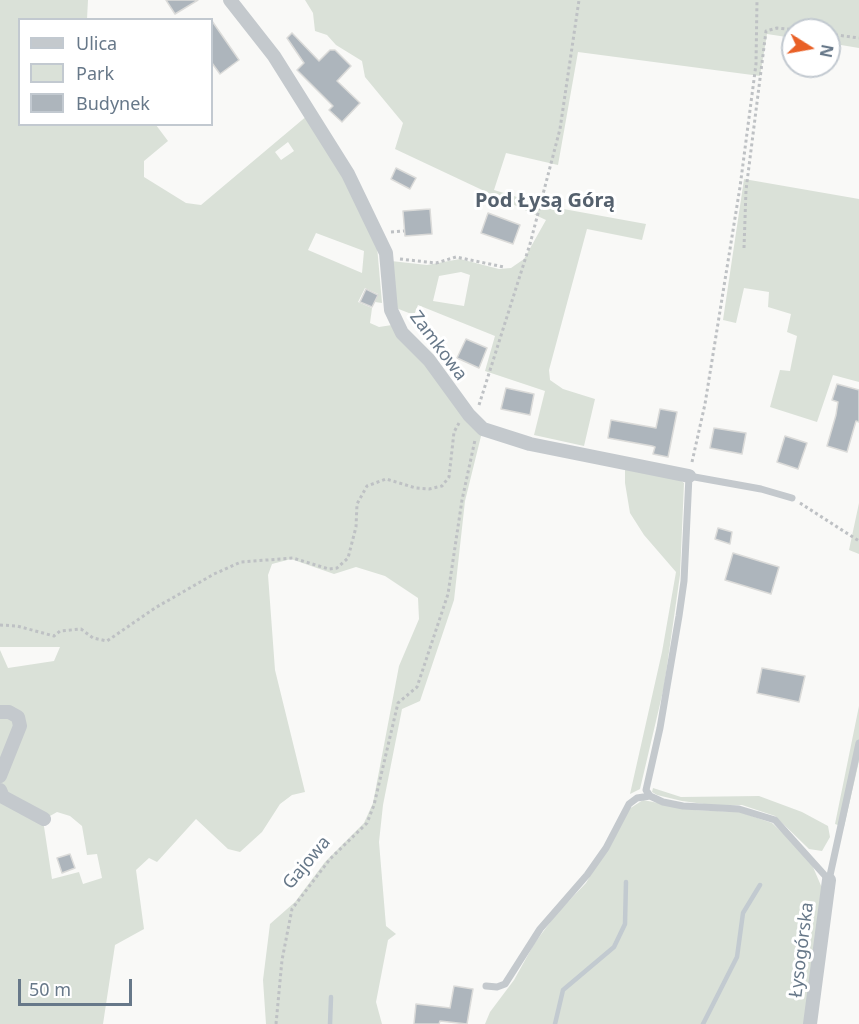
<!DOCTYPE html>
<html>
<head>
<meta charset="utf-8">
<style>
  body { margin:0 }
  #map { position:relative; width:859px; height:1024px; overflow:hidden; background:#f9f9f7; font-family:"Noto Sans",sans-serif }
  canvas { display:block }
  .legend { position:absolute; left:18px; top:18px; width:195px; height:108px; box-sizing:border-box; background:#fff; border:2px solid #c2c9d0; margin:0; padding:8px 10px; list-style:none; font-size:18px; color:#677889 }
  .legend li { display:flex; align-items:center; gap:12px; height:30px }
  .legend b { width:30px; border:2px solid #c2c9d0 }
  .north { position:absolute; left:781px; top:18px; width:60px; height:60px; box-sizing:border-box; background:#fff; border:2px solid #c2c9d0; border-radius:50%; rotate:101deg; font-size:16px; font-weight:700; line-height:24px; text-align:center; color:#677889 }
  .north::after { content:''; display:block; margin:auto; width:21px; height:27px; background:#e96026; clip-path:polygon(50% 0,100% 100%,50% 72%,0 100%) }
  .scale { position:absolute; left:18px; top:979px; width:114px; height:27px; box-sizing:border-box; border:3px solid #677889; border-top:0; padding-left:8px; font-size:18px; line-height:21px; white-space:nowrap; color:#677889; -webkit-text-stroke:4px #fff; paint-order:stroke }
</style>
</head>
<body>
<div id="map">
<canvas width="859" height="1024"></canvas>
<ul class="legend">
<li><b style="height:8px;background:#c4c9cd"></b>Ulica</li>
<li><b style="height:16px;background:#dae1d8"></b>Park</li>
<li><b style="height:16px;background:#adb5bc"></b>Budynek</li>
</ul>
<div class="north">N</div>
<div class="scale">50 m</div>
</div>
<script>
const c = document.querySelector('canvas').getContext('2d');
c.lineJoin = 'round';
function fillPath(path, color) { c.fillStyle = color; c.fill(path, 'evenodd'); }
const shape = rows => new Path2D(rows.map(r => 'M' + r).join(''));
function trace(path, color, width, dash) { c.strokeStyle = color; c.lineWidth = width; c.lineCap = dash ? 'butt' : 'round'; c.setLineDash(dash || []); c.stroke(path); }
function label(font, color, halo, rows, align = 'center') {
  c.font = font + ' "Noto Sans",sans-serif'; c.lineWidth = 6; c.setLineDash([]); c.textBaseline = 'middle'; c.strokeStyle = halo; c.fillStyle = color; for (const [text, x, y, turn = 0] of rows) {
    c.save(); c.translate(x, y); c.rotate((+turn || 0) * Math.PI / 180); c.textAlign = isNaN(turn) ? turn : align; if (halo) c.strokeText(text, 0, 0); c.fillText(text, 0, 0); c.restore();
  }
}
fillPath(shape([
  [0,0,88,0,87,19,20,20,20,124,156,125,168,141,144,161,144,177,186,203,201,205,308,115,355,197,377,246,382,303,375,302,378,294,365,288,358,302,372,308,370,323,379,327,392,325,431,369,465,420,482,432,465,501,454,600,420,701,402,709,383,805,379,842,386,926,396,934,388,940,376,1002,382,1024,266,1024,263,980,270,924,295,902,325,862,364,823,373,803,399,666,419,619,418,598,385,576,356,567,334,574,291,559,272,564,268,575,275,670,305,792,292,795,280,804,262,832,240,852,228,849,196,819,157,862,149,858,136,870,144,929,115,945,103,1024,0,1024,0,650,8,668,54,661,60,647,0,647],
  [288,142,294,151,281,160,275,152],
  [316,233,364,251,362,273,308,250],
  [57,812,70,816,82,826,87,855,97,854,102,878,83,884,79,872,52,879,43,820],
  [305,0,859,0,859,48,829,43,829,30,793,30,793,38,767,34,760,76,578,52,558,165,506,153,494,190,547,206,646,224,642,240,587,229,549,370,550,380,563,389,595,399,584,446,534,435,545,391,485,371,495,336,418,305,414,315,396,308,391,261,427,265,460,259,499,269,511,268,524,259,546,220,395,149,403,123,365,77,362,61,336,45,327,35,315,31,313,13],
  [461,272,470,275,464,306,433,301,439,276],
  [744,179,859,199,859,382,833,375,817,422,770,407,780,370,790,371,797,336,787,332,791,314,768,307,769,292,744,288,736,323,723,320],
  [625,465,674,475,684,483,680,575,664,687,640,789,630,794,662,652,676,572,644,535,630,513,625,483],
  [859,503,859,554,849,550],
  [859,706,859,761,844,827,835,824],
  [653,788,681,797,759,796,802,812,828,826,830,837,822,851,809,849,775,816,742,805,719,806,682,801,657,795,652,792],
  [643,800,694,810,740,812,772,823,799,848,813,867,822,888,807,1024,485,1024,490,1012,514,980,534,944,557,913,586,883,629,809]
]), '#dae1d8');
trace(shape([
  [330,1024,331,997],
  [555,1024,563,990,614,947,625,924,626,882],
  [703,1024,737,957,743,913,760,885]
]), '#c2cad0', 4.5);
const building = shape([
  [166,0,198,0,175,14,166,0],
  [212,21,239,60,220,74,212,63,212,21],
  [292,33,319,61,330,50,335,50,351,66,337,81,360,103,342,122,329,110,333,106,297,70,304,63,287,38,292,33],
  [396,168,416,178,410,189,391,179,396,168],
  [430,209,432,234,405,236,403,211,430,209],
  [488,213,520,225,513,244,481,233,488,213],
  [366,289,378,295,372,307,360,302,366,289],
  [466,339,487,348,479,368,457,358,466,339],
  [837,384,859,390,859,422,856,421,847,452,827,446,836,415,838,402,832,400,837,384],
  [506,388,534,394,530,415,501,409,506,388],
  [660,409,677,412,668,457,653,454,655,447,652,446,608,438,611,420,656,428,660,409],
  [714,428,746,433,742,454,710,448,714,428],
  [785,436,807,443,798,469,777,462,785,436],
  [718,528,732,532,730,544,715,539,718,528],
  [733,553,779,567,771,594,725,580,733,553],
  [762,668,805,676,799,702,757,693,762,668],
  [70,854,75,868,62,873,57,858,70,854],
  [454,986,473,989,467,1024,440,1021,439,1024,414,1024,416,1004,450,1008,454,986]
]);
fillPath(building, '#adb5bc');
trace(building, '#dbdbd9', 1.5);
trace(shape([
  [829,34,859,38],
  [391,232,404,231],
  [744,248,746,190,766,31,777,28,796,30],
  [400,259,436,263,456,257,504,267],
  [479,405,530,244,560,129,579,0],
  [692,462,705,404,740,187,756,64,757,0],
  [800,503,859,541],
  [0,625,17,626,54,636,60,631,81,629,93,638,107,641,155,608,214,574,241,562,293,558,329,569,337,568,348,558,356,527,357,504,367,486,386,479,416,488,429,489,442,486,449,477,454,432,459,423],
  [276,1024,282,960,292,909,330,859,367,823,374,805,398,703,417,687,448,594,462,500,475,440]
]), '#bec1c4', 3, [3, 3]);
trace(shape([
  [792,498,761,489,689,476,684,581,679,616,660,728,646,790,650,796,663,802,683,806,739,809,775,820,829,880],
  [829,880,859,743],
  [486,986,497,987,505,984,540,929,587,875,606,848,629,804,637,798,650,796]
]), '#c4c9cd', 7);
trace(shape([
  [230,0,274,56,348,174,386,253,391,310,402,333,429,360,469,415,483,429,530,444,689,476],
  [0,712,9,712,18,717,20,726,0,776],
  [0,790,3,797,44,819],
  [810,1024,829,880]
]), '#c4c9cd', 14);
label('18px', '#677889', '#fff', [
  ["Zamkowa",438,346,53],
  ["Gajowa",307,863,-50],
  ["Łysogórska",802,950,-83]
]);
label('bold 20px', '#55616e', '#fff', [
  ["Pod Łysą Górą",545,201]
]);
</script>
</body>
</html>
